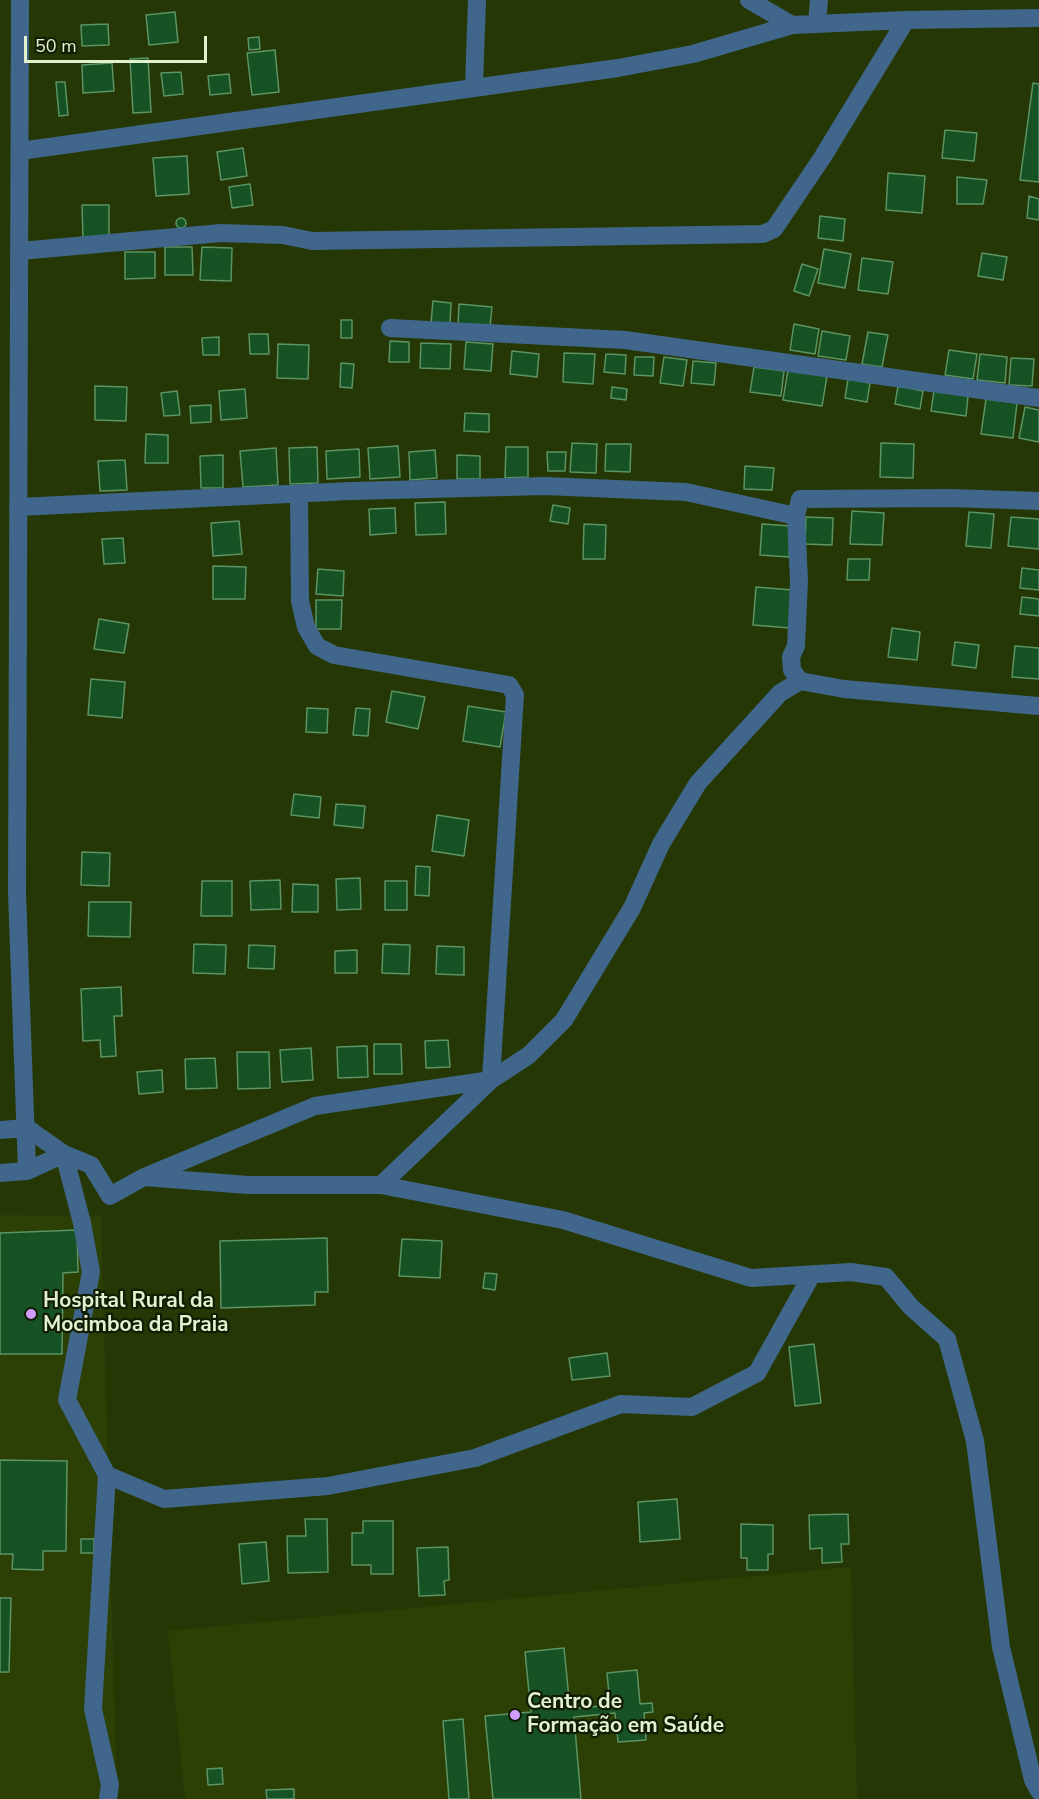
<!DOCTYPE html>
<html>
<head>
<meta charset="utf-8">
<style>
  body { margin:0 }
  #map { position:relative; width:1039px; height:1799px; overflow:hidden; background:#253705; font-family:"Nunito Sans",sans-serif }
  canvas { display:block }
  .scale { position:absolute; left:24px; top:36px; width:183px; height:27px; box-sizing:border-box; border:3px solid #e2f1d0; border-top:0; padding-left:8px; font-size:18px; line-height:21px; white-space:nowrap; color:#e2f1d0; -webkit-text-stroke:4px #121c03; paint-order:stroke }
</style>
</head>
<body>
<div id="map">
<canvas width="1039" height="1799"></canvas>
<div class="scale">50 m</div>
</div>
<script>
const c = document.querySelector('canvas').getContext('2d');
c.lineJoin = 'round';
function fillPath(path, color) { c.fillStyle = color; c.fill(path, 'evenodd'); }
const shape = rows => new Path2D(rows.map(r => 'M' + r).join(''));
function trace(path, color, width, dash) { c.strokeStyle = color; c.lineWidth = width; c.lineCap = dash ? 'butt' : 'round'; c.setLineDash(dash || []); c.stroke(path); }
function label(font, color, halo, rows, align = 'center') {
  c.font = font + ' "Nunito Sans",sans-serif'; c.lineWidth = 4.5; c.setLineDash([]); c.textBaseline = 'middle'; c.strokeStyle = halo; c.fillStyle = color; for (const [text, x, y, turn = 0] of rows) {
    c.save(); c.translate(x, y); c.rotate((+turn || 0) * Math.PI / 180); c.textAlign = isNaN(turn) ? turn : align; if (halo) c.strokeText(text, 0, 0); c.fillText(text, 0, 0); c.restore();
  }
}
fillPath(shape([
  [0,1215,101,1216,117,1799,0,1799],
  [851,1567,857,1799,185,1799,168,1631]
]), '#2c4006');
const building = shape([
  [175,12,178,42,149,45,146,15,175,12],
  [108,24,109,45,82,46,81,25,108,24],
  [259,37,260,49,249,50,248,38,259,37],
  [275,50,279,92,252,95,247,53,275,50],
  [148,58,151,112,133,113,130,59,148,58],
  [112,63,114,91,83,93,82,65,112,63],
  [181,72,183,94,164,96,161,73,181,72],
  [229,74,231,93,210,95,208,76,229,74],
  [56,82,65,82,68,115,59,116,56,82],
  [1033,83,1039,84,1039,182,1020,180,1033,83],
  [945,130,977,133,974,161,942,158,945,130],
  [243,148,247,176,221,180,217,152,243,148],
  [187,156,189,194,156,196,153,158,187,156],
  [888,173,925,176,922,213,886,210,888,173],
  [957,177,987,180,983,204,957,204,957,177],
  [250,184,253,205,232,208,229,187,250,184],
  [1029,196,1039,199,1039,220,1027,218,1029,196],
  [82,205,109,205,109,238,83,238,82,205],
  [820,216,845,219,843,241,818,238,820,216],
  '176 223a5 5 0 1 1 10 0a5 5 0 1 1-10 0Z',
  [165,247,192,247,193,275,165,275,165,247],
  [202,247,232,248,231,281,200,280,202,247],
  [824,249,851,254,845,288,818,283,824,249],
  [125,252,155,252,155,278,125,279,125,252],
  [982,253,1007,257,1003,280,978,276,982,253],
  [862,258,893,262,888,294,858,290,862,258],
  [802,264,818,269,809,296,794,291,802,264],
  [433,301,451,303,450,324,431,323,433,301],
  [459,304,492,307,490,327,458,324,459,304],
  [341,320,352,320,352,338,341,338,341,320],
  [794,324,819,329,815,354,790,350,794,324],
  [822,331,850,336,846,360,818,356,822,331],
  [868,332,888,335,882,367,862,364,868,332],
  [249,334,268,334,269,354,250,354,249,334],
  [219,337,219,355,203,355,202,338,219,337],
  [390,341,409,342,409,362,389,362,390,341],
  [466,342,493,344,491,371,464,369,466,342],
  [421,343,451,344,450,369,420,368,421,343],
  [278,344,309,345,308,379,277,378,278,344],
  [949,350,977,354,973,379,945,375,949,350],
  [512,351,539,354,537,377,510,374,512,351],
  [564,353,595,354,593,384,563,382,564,353],
  [606,354,626,355,625,374,604,372,606,354],
  [980,354,1007,357,1005,383,977,380,980,354],
  [635,357,654,357,653,376,634,375,635,357],
  [664,357,687,360,683,386,660,383,664,357],
  [1011,358,1034,359,1032,386,1009,385,1011,358],
  [693,361,716,363,714,385,691,383,693,361],
  [341,363,354,364,352,388,340,387,341,363],
  [754,367,784,371,781,396,750,392,754,367],
  [788,370,827,376,822,406,783,400,788,370],
  [848,379,870,383,867,402,845,398,848,379],
  [95,386,127,387,126,421,95,420,95,386],
  [898,386,923,391,920,409,895,404,898,386],
  [612,387,627,389,626,400,611,398,612,387],
  [245,389,247,418,221,420,219,391,245,389],
  [177,391,180,415,164,416,161,393,177,391],
  [934,391,968,396,966,416,931,411,934,391],
  [986,399,1017,403,1013,438,981,434,986,399],
  [211,405,211,422,191,423,190,406,211,405],
  [1025,407,1039,410,1039,442,1019,438,1025,407],
  [465,413,489,414,489,432,464,431,465,413],
  [146,434,168,435,168,463,145,463,146,434],
  [572,443,597,444,596,473,570,472,572,443],
  [881,443,914,444,913,478,880,477,881,443],
  [606,444,631,444,630,472,605,471,606,444],
  [398,446,400,477,370,479,368,448,398,446],
  [317,447,318,483,290,484,289,448,317,447],
  [506,447,528,447,528,477,505,478,506,447],
  [276,448,278,485,243,487,240,451,276,448],
  [359,449,360,477,327,479,326,451,359,449],
  [435,450,437,478,410,480,409,452,435,450],
  [547,452,566,452,565,471,548,471,547,452],
  [223,455,223,488,201,488,200,456,223,455],
  [457,455,480,456,480,479,457,479,457,455],
  [125,460,127,490,100,491,98,461,125,460],
  [745,466,774,468,772,490,744,489,745,466],
  [445,502,446,534,416,535,415,503,445,502],
  [553,505,570,508,568,524,550,521,553,505],
  [395,508,396,533,370,535,369,509,395,508],
  [852,511,884,513,882,545,850,544,852,511],
  [969,512,994,514,991,548,966,546,969,512],
  [806,517,833,518,832,545,805,544,806,517],
  [1011,517,1039,519,1039,549,1008,546,1011,517],
  [239,521,242,554,213,556,211,523,239,521],
  [584,524,606,525,605,559,583,559,584,524],
  [762,524,791,526,789,557,760,555,762,524],
  [123,538,125,563,104,564,102,539,123,538],
  [848,559,870,559,869,580,847,580,848,559],
  [213,566,246,567,245,599,213,599,213,566],
  [1022,568,1039,570,1039,590,1020,588,1022,568],
  [318,569,344,571,343,596,316,594,318,569],
  [756,587,793,590,790,628,753,625,756,587],
  [1022,597,1039,599,1039,616,1020,614,1022,597],
  [316,600,342,600,341,629,316,629,316,600],
  [99,619,129,624,124,653,94,649,99,619],
  [892,628,920,632,917,660,888,657,892,628],
  [955,642,979,645,976,668,952,665,955,642],
  [1015,646,1039,648,1039,679,1012,677,1015,646],
  [91,679,125,682,122,718,88,715,91,679],
  [392,691,425,697,418,729,386,722,392,691],
  [468,706,506,712,500,747,463,741,468,706],
  [307,708,328,709,327,733,306,732,307,708],
  [356,708,370,709,368,736,353,735,356,708],
  [294,794,321,797,319,818,291,815,294,794],
  [336,804,365,806,363,828,334,825,336,804],
  [437,815,469,820,464,856,432,851,437,815],
  [82,852,110,853,109,886,81,885,82,852],
  [416,866,430,867,429,896,415,895,416,866],
  [360,878,361,909,337,910,336,879,360,878],
  [280,880,281,909,251,910,250,881,280,880],
  [202,881,232,881,232,916,201,916,202,881],
  [385,881,407,881,407,910,385,910,385,881],
  [293,884,318,885,318,912,292,912,293,884],
  [89,902,131,902,130,937,88,936,89,902],
  [194,944,226,945,225,974,193,973,194,944],
  [383,944,410,945,409,974,382,973,383,944],
  [249,945,275,946,274,969,248,968,249,945],
  [437,946,464,947,464,975,436,974,437,946],
  [357,950,357,973,335,973,335,951,357,950],
  [121,987,122,1016,114,1016,116,1056,101,1057,100,1040,83,1041,81,989,121,987],
  [448,1040,450,1067,426,1068,425,1041,448,1040],
  [374,1044,401,1044,402,1074,374,1074,374,1044],
  [367,1046,368,1077,338,1078,337,1047,367,1046],
  [311,1048,313,1080,282,1082,280,1050,311,1048],
  [237,1052,269,1052,270,1088,238,1089,237,1052],
  [215,1058,217,1088,186,1089,185,1059,215,1058],
  [162,1070,163,1092,139,1094,137,1072,162,1070],
  [77,1230,78,1272,63,1273,62,1354,0,1354,0,1233,77,1230],
  [327,1238,328,1292,315,1292,315,1305,221,1308,220,1241,327,1238],
  [402,1239,442,1241,440,1278,399,1276,402,1239],
  [485,1273,497,1274,495,1290,483,1288,485,1273],
  [814,1344,821,1403,795,1406,789,1347,814,1344],
  [607,1353,610,1376,572,1380,569,1358,607,1353],
  [0,1460,67,1461,66,1551,43,1551,43,1570,12,1569,13,1554,0,1554,0,1460],
  [677,1499,680,1539,640,1542,638,1502,677,1499],
  [848,1514,849,1544,841,1544,842,1562,822,1563,822,1548,810,1549,809,1515,848,1514],
  [305,1519,327,1519,328,1572,288,1573,287,1536,306,1536,305,1519],
  [363,1521,393,1521,393,1574,371,1574,371,1565,352,1565,352,1533,363,1533,363,1521],
  [741,1524,773,1525,773,1554,768,1554,768,1570,747,1570,747,1558,741,1558,741,1524],
  [81,1539,94,1539,94,1553,81,1553,81,1539],
  [266,1542,269,1581,242,1584,239,1544,266,1542],
  [448,1547,449,1580,444,1581,445,1595,419,1596,417,1548,448,1547],
  [0,1598,11,1598,9,1672,0,1672,0,1598],
  [564,1648,570,1709,610,1705,607,1673,637,1670,640,1704,652,1703,653,1712,644,1713,646,1740,618,1742,615,1713,574,1717,581,1799,493,1799,485,1716,531,1712,525,1652,564,1648],
  [463,1719,469,1799,449,1799,443,1721,463,1719],
  [222,1768,223,1784,208,1785,207,1769,222,1768],
  [294,1789,294,1799,267,1799,266,1790,294,1789]
]);
fillPath(building, '#175224');
trace(building, '#5c9463', 1.5);
trace(shape([
  [20,0,17,893,27,1171],
  [749,0,792,25],
  [817,24,819,0],
  [474,86,477,0],
  [20,151,618,68,693,54,792,25,906,20,1039,18],
  [20,251,221,233,283,235,312,241,763,234,774,229,822,158,906,20],
  [390,328,625,340,1039,398],
  [18,507,351,491,545,486,686,492,796,516,800,499,951,498,1039,501],
  [796,516,799,581,796,646,791,657,792,670,800,681,844,689,1039,706],
  [0,1130,27,1128,64,1154,91,1165,110,1196,144,1177,248,1185,381,1185,563,1220,751,1278,851,1272,886,1277,911,1307,947,1339,975,1441,1001,1647,1033,1780,1039,1791],
  [64,1154,82,1223,91,1272,67,1400,107,1475,93,1709,110,1785,108,1799],
  [0,1173,27,1171,64,1154],
  [149,1175,315,1106,491,1080,515,695,509,685,334,655,317,646,306,627,300,601,299,494],
  [381,1185,491,1080,529,1055,564,1020,632,908,661,844,698,783,780,693,800,681],
  [107,1475,164,1499,328,1486,475,1458,621,1404,692,1407,757,1373,811,1276]
]), '#40678b', 18);
for (const [x, y, r, color] of [
  [31,1314,6,"#d09dff"],
  [515,1715,6,"#d09dff"]
]) { const dot = new Path2D(); dot.arc(x, y, r, 0, 2 * Math.PI); c.fillStyle = color; c.fill(dot); trace(dot, '#121c03', 2); }
label('bold 21px', '#e2f1d0', '#121c03', [
  ["Hospital Rural da",43,1302],
  ["Mocimboa da Praia",43,1326],
  ["Centro de",527,1703],
  ["Formação em Saúde",527,1727]
], 'left');
</script>
</body>
</html>
